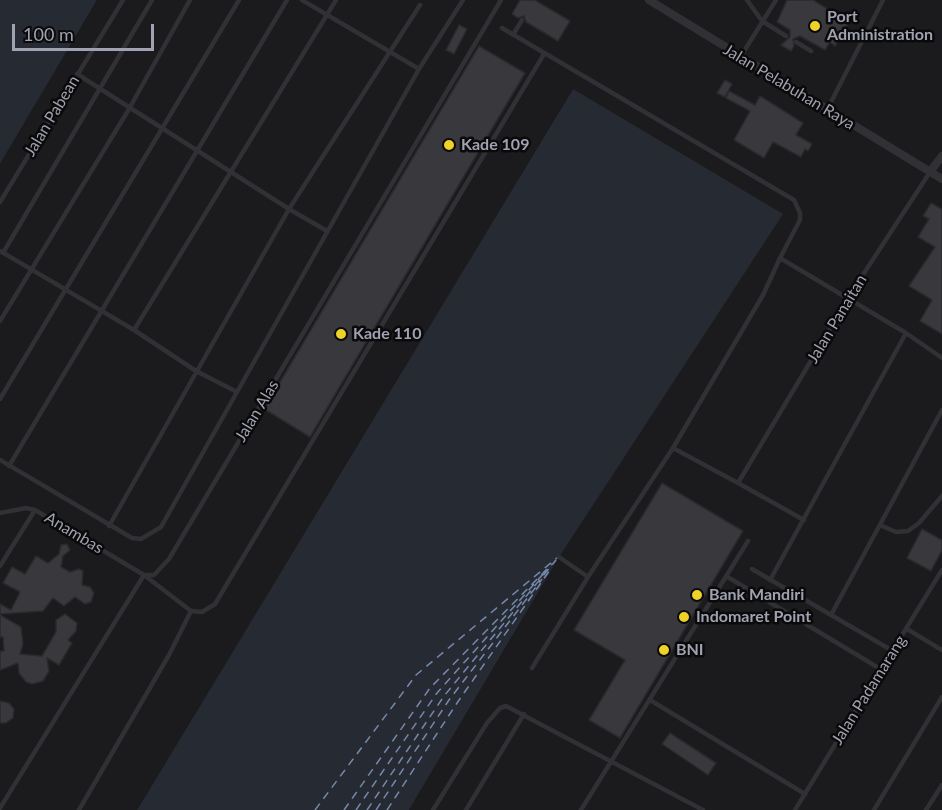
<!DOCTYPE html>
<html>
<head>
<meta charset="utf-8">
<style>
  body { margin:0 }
  #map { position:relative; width:942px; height:810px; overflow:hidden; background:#0f0f10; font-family:Lato,sans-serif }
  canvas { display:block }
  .scale { position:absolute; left:12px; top:24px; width:142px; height:27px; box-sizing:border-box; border:3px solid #a0a2b1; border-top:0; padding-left:8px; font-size:18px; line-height:21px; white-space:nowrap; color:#a0a2b1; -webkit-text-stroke:4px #0a0a0b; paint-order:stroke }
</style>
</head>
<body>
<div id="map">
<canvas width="942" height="810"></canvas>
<div class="scale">100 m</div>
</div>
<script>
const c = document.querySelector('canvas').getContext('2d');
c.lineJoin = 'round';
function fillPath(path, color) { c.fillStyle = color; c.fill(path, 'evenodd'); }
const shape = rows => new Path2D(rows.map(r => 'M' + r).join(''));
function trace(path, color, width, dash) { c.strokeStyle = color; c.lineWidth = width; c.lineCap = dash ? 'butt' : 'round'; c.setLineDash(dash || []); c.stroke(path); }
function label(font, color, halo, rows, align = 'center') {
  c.font = font + ' Lato,sans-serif'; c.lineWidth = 5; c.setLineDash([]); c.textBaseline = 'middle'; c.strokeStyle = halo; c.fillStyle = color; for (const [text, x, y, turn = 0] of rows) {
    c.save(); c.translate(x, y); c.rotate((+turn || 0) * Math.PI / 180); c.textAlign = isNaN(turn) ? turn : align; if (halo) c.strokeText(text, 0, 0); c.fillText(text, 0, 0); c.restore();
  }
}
fillPath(shape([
  [97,0,942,0,942,810,409,810,559,557,573,89,137,810,0,810,0,164]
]), '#1b1b1d');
fillPath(shape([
  [0,0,97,0,0,164],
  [573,89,783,214,559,557,409,810,137,810]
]), '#262b33');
trace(shape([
  [315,810,416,675,558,557],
  [344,810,430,688,552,564],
  [356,810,437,693,544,573],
  [367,810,444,696,556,560],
  [376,810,449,700,542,579],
  [387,810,457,703,552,567]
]), '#7689ad', 1.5, [8, 6]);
const building = shape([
  [520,0,535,0,570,21,558,41,526,22,524,16,518,18,512,14,520,0],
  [787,0,813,0,849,22,835,46,830,42,825,50,800,36,793,39,794,46,791,51,781,45,790,37,790,30,777,22,787,0],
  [459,25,467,29,454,54,446,50,459,25],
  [479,46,525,73,310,437,264,409,479,46],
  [725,80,732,84,725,97,717,93,725,80],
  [729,91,755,105,760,96,803,123,796,135,812,144,808,151,805,149,801,157,773,142,764,158,734,140,750,111,726,98,729,91],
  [931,203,942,209,942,334,920,321,932,300,909,286,935,247,918,237,929,219,923,216,931,203],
  [662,483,743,531,620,738,589,720,625,660,574,630,662,483],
  [922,529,942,540,942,550,931,571,907,558,922,529],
  [67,544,70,550,63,556,61,567,70,572,79,569,83,571,82,585,90,587,94,593,91,602,85,604,75,597,64,606,53,598,43,611,0,614,0,604,11,610,20,592,3,583,12,567,25,574,36,556,48,563,59,554,61,545,67,544],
  [65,614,77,623,76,631,68,640,72,643,59,665,47,658,49,671,43,681,32,684,26,682,19,673,18,663,0,670,0,651,4,651,3,637,0,637,0,615,21,627,23,644,20,654,42,656,56,632,56,620,65,614],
  [0,701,9,703,14,709,13,718,6,723,0,723,0,701],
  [670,733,716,763,708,775,662,744,670,733]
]);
fillPath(building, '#39393d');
trace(building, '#2a292c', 1.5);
trace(shape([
  [302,0,419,69,463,0],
  [747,0,762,21,786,36],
  [502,28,794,200,800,213,800,220,780,258],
  [513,35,522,20],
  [796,42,811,51],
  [741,56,776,0],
  [77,74,289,209,327,231],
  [827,110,883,0],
  [0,202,123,0],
  [0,251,134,330,196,371,237,392],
  [3,253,152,0],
  [0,321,129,109,190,0],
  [134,330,336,0],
  [0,399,239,0],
  [673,448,763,295,780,258,906,333],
  [0,460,132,538,141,539,161,527,419,69],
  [9,466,287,0],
  [738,483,804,520],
  [0,513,26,508,35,510,144,575,191,611,169,655,79,810],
  [880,525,896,532,908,531,919,523,942,496],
  [109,526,289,209,420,5],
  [559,557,588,577],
  [0,566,35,510],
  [752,569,893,651],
  [726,576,882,670],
  [770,580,906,333,942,358],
  [191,611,202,612,215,604,544,54],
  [831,615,942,410],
  [907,629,942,650],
  [532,668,588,577,673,448,738,483,855,287,930,172],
  [650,700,805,794],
  [0,808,144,575,154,575,169,559,501,0],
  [433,810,487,723,500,708,506,706,703,810],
  [466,810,524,714],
  [581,810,748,541],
  [795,810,942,570],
  [874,810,942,697],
  [926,810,942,785]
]), '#303035', 4.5);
trace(shape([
  [649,0,942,179],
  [930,172,942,156]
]), '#303035', 8);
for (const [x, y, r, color] of [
  [815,26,6,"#efd228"],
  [449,145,6,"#efd228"],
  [341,334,6,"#efd228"],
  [697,595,6,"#efd228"],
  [684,617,6,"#efd228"],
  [664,650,6,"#efd228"]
]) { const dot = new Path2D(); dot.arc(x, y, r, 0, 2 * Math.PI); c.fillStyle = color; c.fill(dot); trace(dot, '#0a0a0b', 2); }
label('bold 16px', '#a0a2b1', '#0a0a0b', [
  ["Port",827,17],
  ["Administration",827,35],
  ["Kade 109",461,145],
  ["Kade 110",353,334],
  ["Bank Mandiri",709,595],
  ["Indomaret Point",696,617],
  ["BNI",676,650]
], 'left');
label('16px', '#a0a2b1', '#0a0a0b', [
  ["Jalan Pelabuhan Raya",789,87,31],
  ["Jalan Pabean",52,116,-59],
  ["Jalan Panaitan",837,319,-59],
  ["Jalan Alas",257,411,-59],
  ["Anambas",74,533,31],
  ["Jalan Padamarang",869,690,-58]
]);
</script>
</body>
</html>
